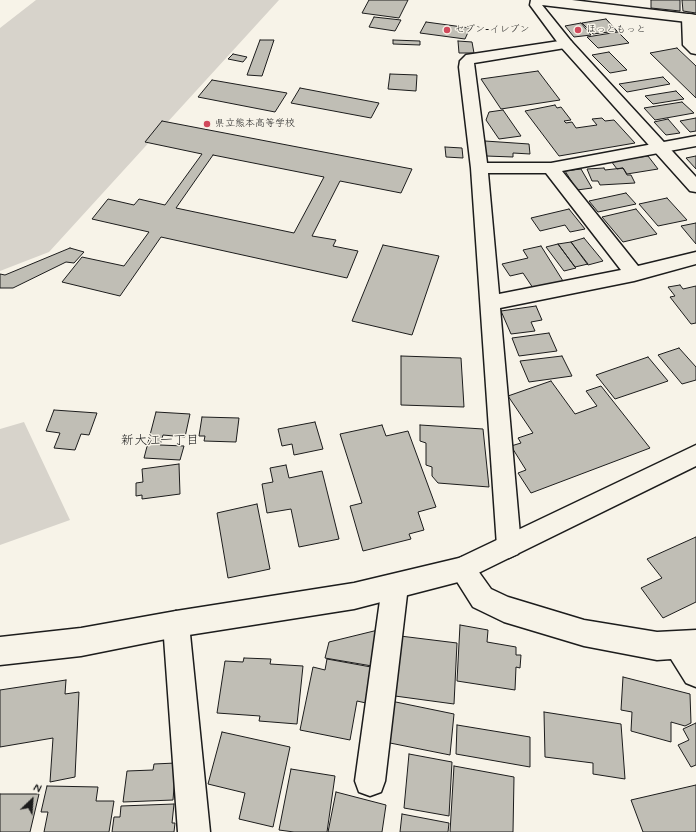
<!DOCTYPE html>
<html>
<head>
<meta charset="utf-8">
<style>
  body { margin:0 }
  #map { position:relative; width:696px; height:832px; overflow:hidden; background:#f7f3e8; font-family:Mynerve,sans-serif }
  canvas { display:block }
  .north { position:absolute; left:12px; top:780px; width:40px; height:40px; -webkit-text-stroke:3px #f7f3e8; paint-order:stroke; rotate:25deg; font-size:11px; font-weight:700; line-height:16px; text-align:center; color:#1c1c1c }
  .north::after { content:''; display:block; margin:auto; width:14px; height:18px; background:#1c1c1c; clip-path:polygon(50% 0,100% 100%,50% 72%,0 100%) }
</style>
</head>
<body>
<div id="map">
<canvas width="696" height="832"></canvas>
<div class="north">N</div>
</div>
<script>
const c = document.querySelector('canvas').getContext('2d');
c.lineJoin = 'round';
function fillPath(path, color) { c.fillStyle = color; c.fill(path, 'evenodd'); }
const shape = rows => new Path2D(rows.map(r => 'M' + r).join(''));
function trace(path, color, width, dash) { c.strokeStyle = color; c.lineWidth = width; c.lineCap = dash ? 'butt' : 'round'; c.setLineDash(dash || []); c.stroke(path); }
function label(font, color, halo, rows, align = 'center') {
  c.font = font + ' Mynerve,"Klee One",sans-serif'; c.lineWidth = 3; c.setLineDash([]); c.textBaseline = 'middle'; c.strokeStyle = halo; c.fillStyle = color; for (const [text, x, y, turn = 0] of rows) {
    c.save(); c.translate(x, y); c.rotate((+turn || 0) * Math.PI / 180); c.textAlign = isNaN(turn) ? turn : align; if (halo) c.strokeText(text, 0, 0); c.fillText(text, 0, 0); c.restore();
  }
}
fillPath(shape([
  [36,0,279,0,49,252,0,271,0,28],
  [24,422,70,520,0,545,0,429]
]), '#d7d3cb');
const building = shape([
  [369,0,408,0,399,18,362,13,369,0],
  [651,0,680,0,680,11,651,8,651,0],
  [682,0,696,0,696,13,683,11,682,0],
  [374,17,401,20,395,31,369,27,374,17],
  [606,19,617,31,593,34,582,23,606,19],
  [426,22,470,28,465,39,420,33,426,22],
  [581,23,591,35,574,37,565,26,581,23],
  [618,32,629,43,598,48,587,37,618,32],
  [260,40,274,40,262,76,247,75,260,40],
  [393,40,420,41,420,45,393,44,393,40],
  [458,41,472,42,474,53,459,53,458,41],
  [677,48,696,66,696,98,650,53,677,48],
  [609,52,627,70,610,73,592,55,609,52],
  [233,54,247,57,243,62,228,59,233,54],
  [538,71,560,100,501,109,481,79,538,71],
  [390,74,417,75,416,91,388,89,390,74],
  [663,77,670,84,627,92,619,84,663,77],
  [212,80,287,93,275,112,198,97,212,80],
  [300,88,379,103,371,118,291,103,300,88],
  [676,91,684,99,653,104,645,96,676,91],
  [682,102,694,113,655,120,644,108,682,102],
  [555,105,557,108,561,107,571,120,564,121,566,123,572,122,576,128,597,125,592,119,602,118,605,121,614,120,635,143,559,156,525,111,555,105],
  [503,110,521,136,499,139,486,120,489,112,503,110],
  [696,118,696,131,690,132,680,121,696,118],
  [668,119,680,133,666,135,654,122,668,119],
  [162,121,412,169,401,193,340,181,312,236,336,240,333,246,358,251,347,278,161,237,120,296,62,282,82,257,124,266,149,232,92,219,108,199,134,205,139,199,165,205,202,154,145,142,162,121],
  [213,155,324,177,294,233,176,208,213,155],
  [485,141,529,144,530,154,513,153,513,157,486,156,485,141],
  [445,147,462,148,463,158,446,157,445,147],
  [648,156,658,169,627,174,623,168,617,169,611,161,648,156],
  [696,156,696,169,686,158,696,156],
  [604,168,605,170,623,168,627,175,631,175,635,183,600,185,598,181,592,181,587,169,604,168],
  [581,169,592,188,577,190,565,171,581,169],
  [626,193,636,204,598,212,589,201,626,193],
  [667,198,687,220,658,226,639,204,667,198],
  [569,209,585,229,570,232,565,225,540,231,531,218,569,209],
  [636,209,657,234,623,242,602,217,636,209],
  [696,223,696,244,681,226,696,223],
  [584,238,603,261,588,265,571,242,584,238],
  [571,242,588,264,575,267,558,244,571,242],
  [558,244,575,267,576,268,564,271,546,247,558,244],
  [383,245,439,256,412,335,352,321,383,245],
  [541,246,563,281,533,288,523,273,510,276,502,264,528,258,523,250,541,246],
  [70,248,84,252,74,263,66,262,13,288,0,288,0,274,5,275,70,248],
  [680,285,683,289,696,286,696,323,691,324,670,297,675,296,668,287,680,285],
  [536,306,542,320,531,322,535,331,511,334,501,311,536,306],
  [549,333,557,351,519,356,512,338,549,333],
  [679,348,696,367,696,380,682,384,658,355,679,348],
  [401,356,461,358,464,407,401,405,401,356],
  [562,356,572,376,529,382,520,361,562,356],
  [648,357,668,381,615,399,596,375,648,357],
  [551,381,575,414,597,406,586,391,601,386,650,448,531,493,518,473,526,470,511,446,521,443,518,438,533,433,508,396,551,381],
  [54,410,97,413,89,435,81,434,75,450,54,448,60,433,46,431,54,410],
  [156,412,190,414,185,437,163,435,160,445,184,446,180,460,144,458,156,412],
  [202,417,239,418,236,442,204,441,205,436,199,436,202,417],
  [315,422,323,449,294,455,292,444,282,446,278,429,315,422],
  [382,425,386,436,408,431,436,507,418,512,424,530,409,534,411,539,363,551,350,506,362,503,340,434,382,425],
  [420,425,483,429,489,487,438,483,432,476,432,467,426,465,426,443,420,441,420,425],
  [179,464,180,494,142,499,142,495,136,496,136,483,143,482,142,469,179,464],
  [286,465,289,478,322,471,339,539,299,547,291,509,267,513,262,484,273,482,270,468,286,465],
  [257,504,270,569,228,578,217,513,257,504],
  [696,537,696,602,663,618,641,588,662,578,647,559,696,537],
  [460,625,488,630,487,642,516,647,516,655,521,655,520,668,516,667,515,690,457,681,460,625],
  [378,630,372,666,325,658,329,642,378,630],
  [400,636,457,643,454,704,395,696,400,636],
  [244,658,271,659,270,664,303,666,297,724,259,721,260,716,217,713,225,661,243,662,244,658],
  [327,659,371,667,366,703,357,701,350,740,300,730,313,667,325,670,327,659],
  [623,677,690,694,691,723,685,726,671,722,671,742,631,731,632,712,621,710,623,677],
  [66,680,65,694,79,692,75,777,50,782,53,738,0,747,0,690,66,680],
  [386,700,454,714,450,755,380,741,386,700],
  [544,712,621,724,625,779,593,774,593,763,545,757,544,712],
  [696,723,696,765,691,767,678,745,689,740,683,729,696,723],
  [457,725,530,737,530,767,456,754,457,725],
  [222,732,290,747,273,827,239,819,245,793,208,784,222,732],
  [409,754,452,762,449,816,404,808,409,754],
  [176,763,173,800,123,802,127,771,153,770,154,764,176,763],
  [454,766,514,777,513,832,450,832,454,766],
  [291,769,335,776,327,832,294,832,279,830,291,769],
  [696,785,696,832,643,832,631,800,696,785],
  [47,786,98,787,96,801,114,801,109,832,44,832,48,812,41,812,47,786],
  [336,792,386,805,382,832,328,832,336,792],
  [0,794,39,794,30,832,0,832,0,794],
  [174,804,172,823,175,823,174,832,112,832,114,817,120,817,121,806,174,804],
  [402,814,449,823,448,832,400,832,402,814]
]);
fillPath(building, '#c0beb5');
trace(building, '#1c1c1c', 1);
const street = shape([
  [689,14,694,15,696,18,696,54,691,53,683,45,682,18,684,15,689,14],
  [566,40,571,41,573,44,571,47,474,63,487,163,551,163,696,136,696,146,562,171,638,266,696,252,696,264,634,281,500,308,521,546,518,554,509,558,500,554,497,546,471,168,459,67,460,61,466,55,566,40],
  [488,173,546,173,621,270,499,294,488,173],
  [462,557,471,561,491,589,508,597,584,620,657,632,696,630,696,687,686,683,671,659,657,660,584,646,504,622,473,607,449,569,453,561,462,557],
  [395,574,404,577,408,586,385,781,381,792,370,796,359,792,355,781,382,586,386,577,395,574],
  [176,611,185,615,189,624,210,832,178,832,163,624,167,615,176,611]
]);
const secondary = shape([
  [531,0,572,0,696,15,696,23,542,5,571,41,696,177,696,192,690,191,561,47,530,5,531,0],
  [696,445,696,466,462,581,354,609,176,637,81,656,0,665,0,637,81,628,176,611,354,583,459,558,696,445]
]);
trace(street, '#1c1c1c', 3);
trace(secondary, '#1c1c1c', 3);
fillPath(street, '#f7f3e8');
fillPath(secondary, '#f7f3e8');
for (const [x, y, r, color] of [
  [447,30,4,"#d1495b"],
  [578,30,4,"#d1495b"],
  [207,124,4,"#d1495b"]
]) { const dot = new Path2D(); dot.arc(x, y, r, 0, 2 * Math.PI); c.fillStyle = color; c.fill(dot); trace(dot, '#f7f3e8', 1.5); }
label('10px', '#1c1c1c', '#f7f3e8', [
  ["セブン-イレブン",455,30],
  ["ほっともっと",586,30],
  ["県立熊本高等学校",215,124]
], 'left');
label('13px', '#1c1c1c', '#f7f3e8', [
  ["新大江一丁目",160,441]
]);
</script>
</body>
</html>
